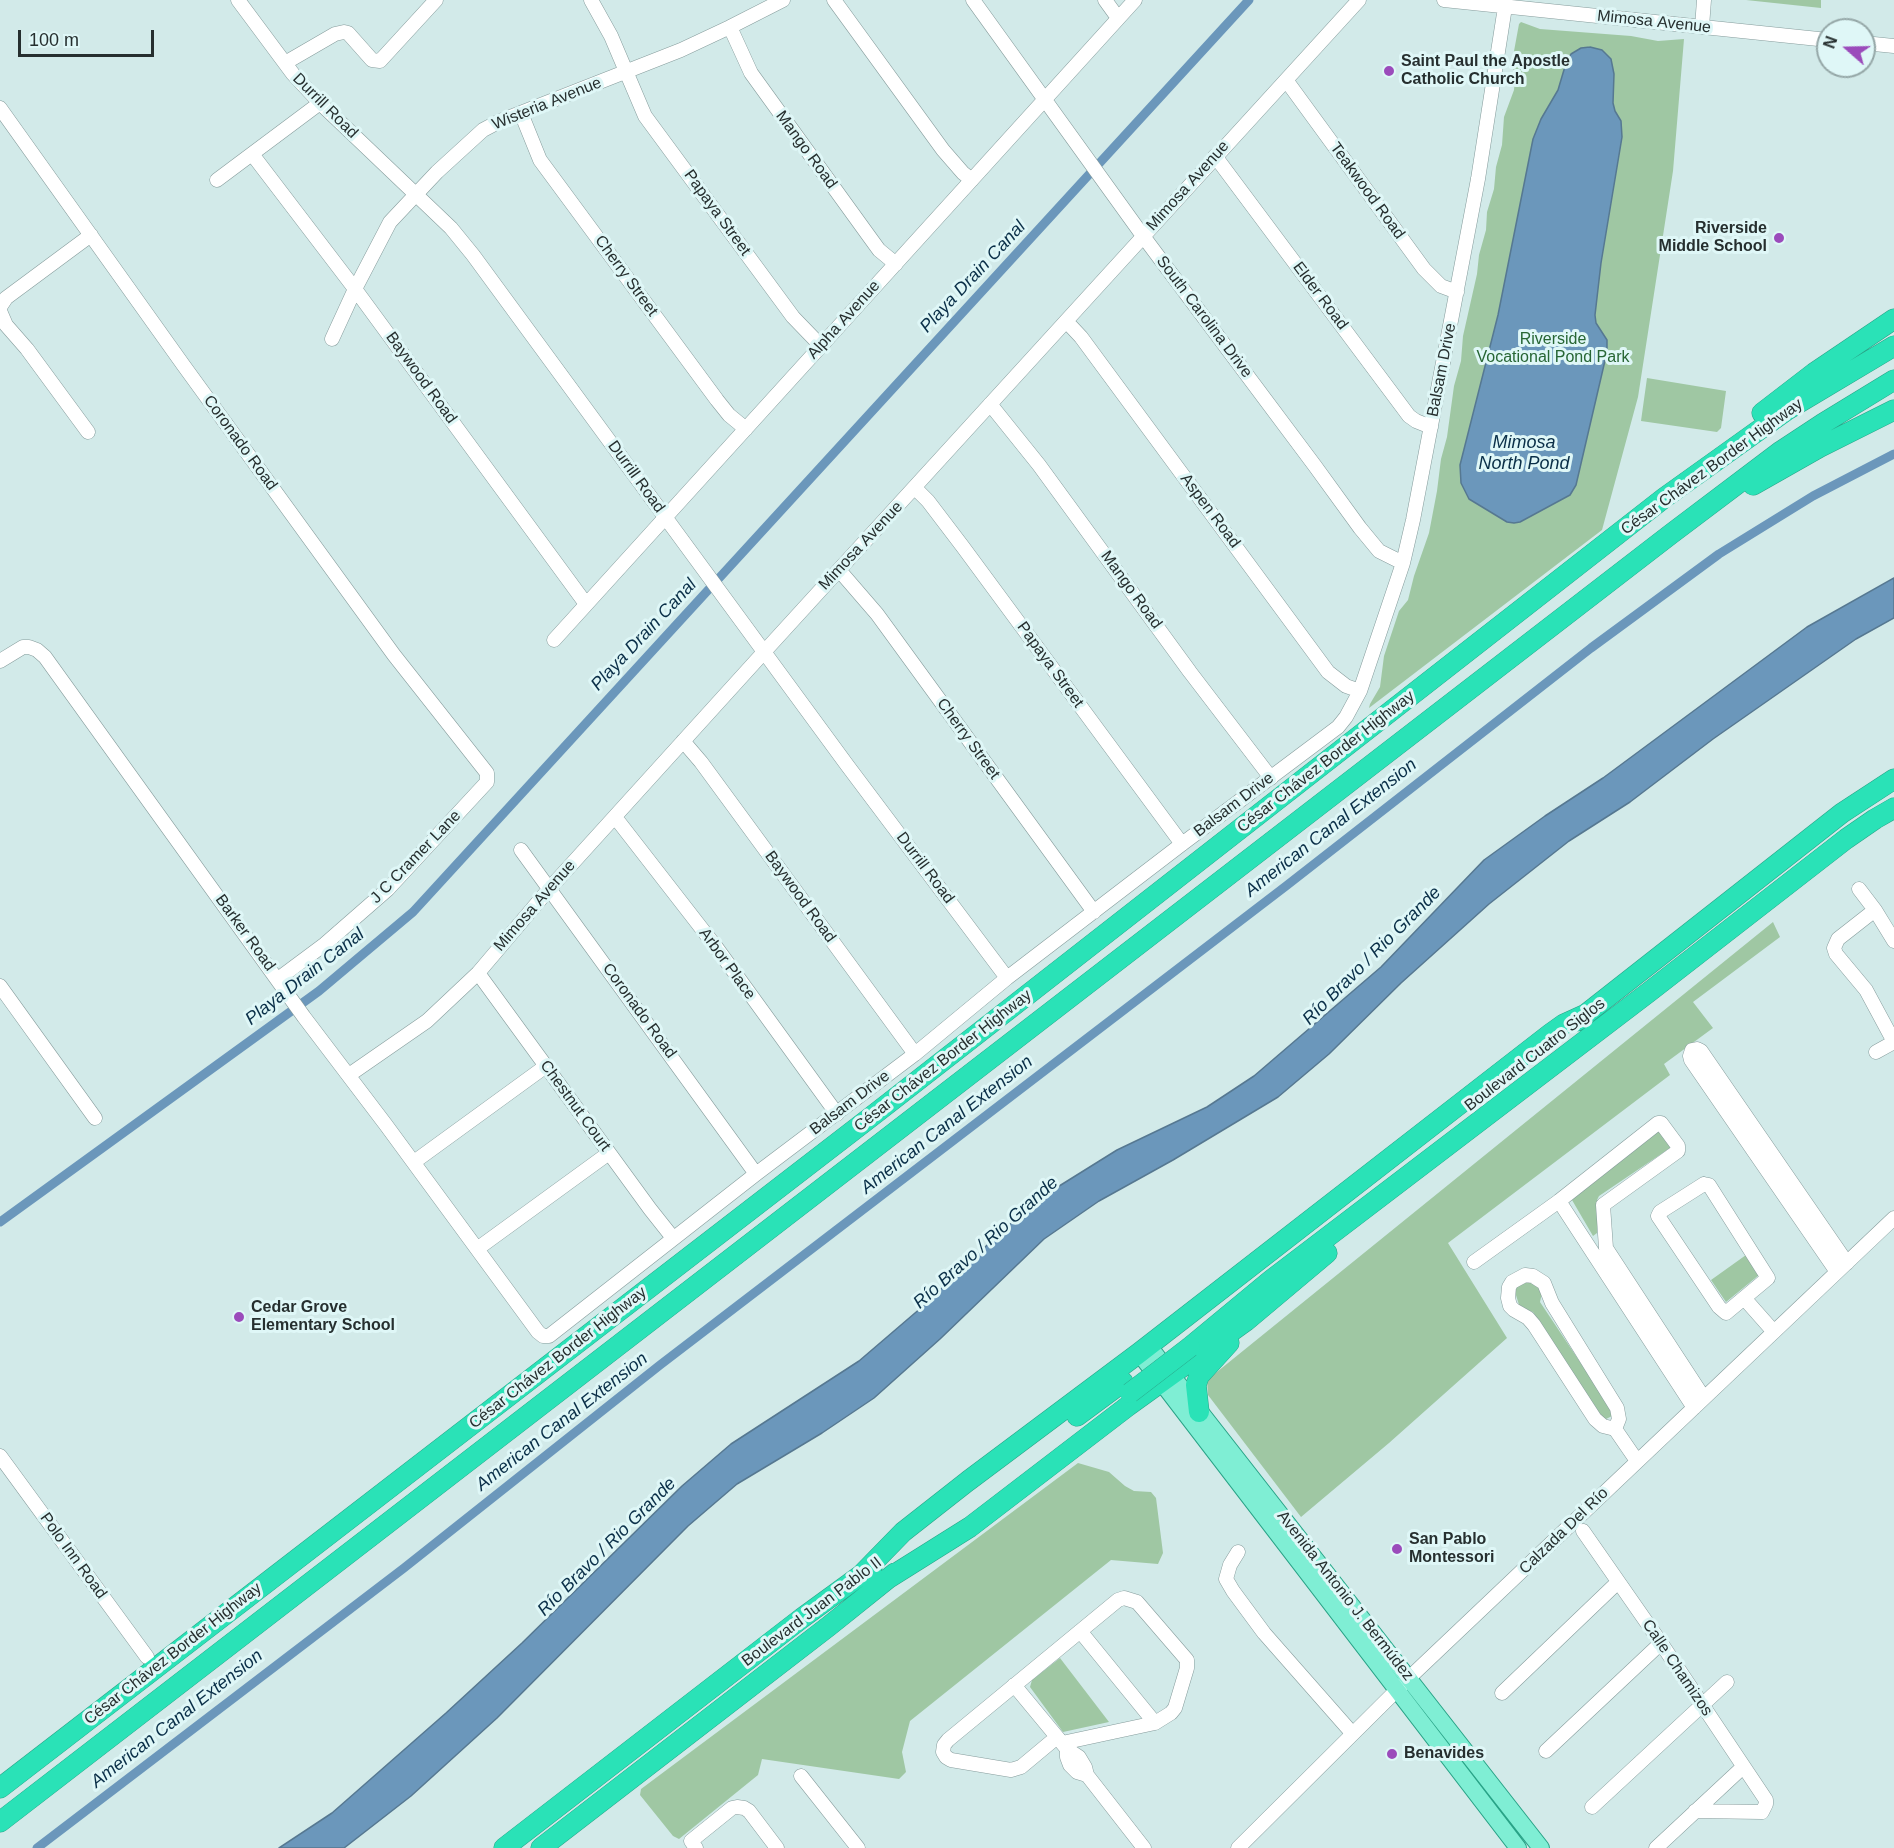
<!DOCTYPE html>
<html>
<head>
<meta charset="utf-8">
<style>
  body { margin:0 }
  #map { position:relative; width:1894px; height:1848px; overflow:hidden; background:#d2eae9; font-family:Helvetica,sans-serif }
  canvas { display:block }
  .north { position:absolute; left:1816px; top:18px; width:60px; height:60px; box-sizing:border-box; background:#dff7f7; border:2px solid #95a7a7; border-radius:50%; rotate:290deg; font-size:16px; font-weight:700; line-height:24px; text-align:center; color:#262f2f }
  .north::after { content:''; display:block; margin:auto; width:21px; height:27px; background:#9b4bbb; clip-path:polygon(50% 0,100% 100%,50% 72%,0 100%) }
  .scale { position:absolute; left:18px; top:30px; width:136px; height:27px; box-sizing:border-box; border:3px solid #262f2f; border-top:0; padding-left:8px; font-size:18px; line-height:21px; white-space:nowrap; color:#262f2f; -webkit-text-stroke:4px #dff7f7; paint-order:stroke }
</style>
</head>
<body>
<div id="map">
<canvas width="1894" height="1848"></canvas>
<div class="north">N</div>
<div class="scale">100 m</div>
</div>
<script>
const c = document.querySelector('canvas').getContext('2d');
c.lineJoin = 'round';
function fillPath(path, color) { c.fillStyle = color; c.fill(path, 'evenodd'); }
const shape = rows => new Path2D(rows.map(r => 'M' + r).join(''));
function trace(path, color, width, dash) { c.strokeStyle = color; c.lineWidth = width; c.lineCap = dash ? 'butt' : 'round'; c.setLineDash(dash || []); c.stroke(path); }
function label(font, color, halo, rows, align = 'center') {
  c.font = font + ' Helvetica,sans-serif'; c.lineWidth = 6; c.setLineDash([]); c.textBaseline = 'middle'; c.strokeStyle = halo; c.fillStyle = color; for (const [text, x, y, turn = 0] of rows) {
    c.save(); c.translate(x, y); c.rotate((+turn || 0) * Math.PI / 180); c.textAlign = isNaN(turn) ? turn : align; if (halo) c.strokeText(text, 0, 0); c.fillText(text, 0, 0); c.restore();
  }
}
fillPath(shape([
  [1746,0,1821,0,1821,8],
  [1521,22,1540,29,1631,36,1658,41,1684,39,1673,171,1638,397,1602,530,1369,708,1370,704,1380,687,1384,656,1399,611,1408,600,1414,576,1429,533,1437,491,1441,459,1447,437,1454,386,1461,361,1463,336,1477,274,1479,255,1486,230,1487,212,1494,189,1496,167,1502,145,1504,117,1514,90,1515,79,1512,62,1519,24],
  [1647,378,1726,391,1721,428,1717,432,1641,421],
  [1773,922,1780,937,1693,1002,1713,1028,1664,1064,1670,1075,1448,1243,1507,1338,1389,1443,1301,1517,1208,1395,1207,1380],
  [1661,1131,1671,1144,1670,1148,1599,1196,1597,1200,1597,1233,1593,1236,1572,1200,1574,1193,1657,1132],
  [1746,1255,1759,1275,1726,1302,1711,1280],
  [1526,1280,1538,1282,1542,1293,1540,1302,1612,1410,1612,1416,1606,1419,1601,1417,1533,1312,1520,1308,1515,1292,1518,1284],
  [1078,1463,1109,1472,1125,1486,1134,1491,1151,1492,1156,1498,1163,1553,1158,1564,1111,1560,910,1721,902,1752,906,1772,899,1779,762,1759,758,1775,679,1839,673,1836,640,1795,641,1789],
  [1060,1658,1109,1722,1063,1732,1030,1687,1032,1680]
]), '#9fc7a3');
const water = shape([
  [1590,47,1602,50,1611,59,1614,74,1613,103,1615,111,1621,121,1622,137,1601,263,1595,315,1596,323,1607,340,1607,352,1576,485,1570,495,1520,522,1514,523,1507,522,1469,499,1461,483,1460,465,1498,315,1533,139,1541,119,1558,90,1566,63,1571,54,1581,48,1590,47],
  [1894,578,1894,618,1856,639,1713,739,1630,802,1569,841,1489,904,1401,983,1329,1054,1278,1097,1173,1160,1099,1201,1044,1239,940,1339,874,1398,822,1433,737,1484,688,1526,497,1718,411,1796,344,1848,279,1848,332,1813,446,1713,522,1643,682,1486,731,1444,859,1361,922,1307,1005,1228,1056,1188,1117,1150,1207,1107,1254,1076,1381,967,1484,860,1545,816,1603,778,1807,627,1894,578]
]);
fillPath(water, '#6b97bb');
trace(water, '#567891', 1.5);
trace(shape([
  [0,1222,319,991,413,912,1249,0],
  [37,1848,404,1568,660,1365,1286,886,1591,648,1719,554,1813,496,1894,454]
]), '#6b97bb', 9);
const minor = shape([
  [238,0,293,74,320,103,451,228,473,255,847,765,1007,978],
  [591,0,611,36,645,116,793,317,821,346],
  [834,0,943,150,963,173,972,180],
  [973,0,1143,236,1315,466,1360,528,1379,551,1403,563],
  [1105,0,1118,18],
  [1444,0,1828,40],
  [730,27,751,73,871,239,879,250,896,264],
  [1702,27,1704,0],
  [1864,43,1894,46],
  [285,63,335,34,344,32,348,33,372,60,380,61,436,0],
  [1286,80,1424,269,1441,286,1457,292],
  [0,108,184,366,394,655,487,773,487,782,388,889,325,944,278,979],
  [521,113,540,160,717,400,729,415,746,429],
  [252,154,355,289,586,604],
  [1215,156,1409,416,1416,421,1431,427],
  [217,180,320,103],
  [0,307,6,298,91,235],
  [0,311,6,325,27,349,88,432],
  [1066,321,1081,337,1328,672,1346,686,1360,691],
  [332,339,355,289,390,222,437,172,483,130,500,121,681,50,730,27,783,0],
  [990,404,1039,465,1190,672,1271,778],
  [915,488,928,501,963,547,1182,844],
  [839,570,877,614,1094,912],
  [554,640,1135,0],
  [0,661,23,647,29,647,37,650,45,657,304,1017,386,1125,538,1332,543,1336,549,1336,756,1174,915,1054,1007,978,1182,844,1338,727,1346,717,1360,691,1403,563,1413,520,1478,179,1505,7],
  [683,741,701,762,915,1054],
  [615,817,716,947,837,1114],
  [521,850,756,1174],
  [1859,889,1875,910,1894,941],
  [1875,910,1838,939,1834,948,1836,954,1866,990,1894,1042],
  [478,973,650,1209,673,1238],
  [0,986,95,1118],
  [1876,1052,1894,1042],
  [349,1075,427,1021,478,973,550,888,764,652,1359,0],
  [414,1162,546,1066],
  [1704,1184,1709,1185,1768,1278,1726,1313,1719,1307,1658,1216,1660,1212,1704,1184],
  [1559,1201,1694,1408],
  [477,1249,609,1153],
  [1474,1262,1559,1201,1658,1123,1661,1123,1678,1146,1678,1151,1603,1205,1606,1248,1704,1398],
  [1837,1272,1691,1060,1690,1056,1692,1050,1697,1049,1701,1051,1847,1263],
  [1525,1275,1533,1276,1544,1283,1552,1303,1617,1408,1619,1419,1615,1429,1603,1426,1595,1419,1534,1325,1528,1318,1514,1310,1510,1306,1508,1298,1509,1287,1512,1282,1525,1275],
  [1744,1298,1774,1332],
  [1615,1429,1637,1461],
  [0,1456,147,1657],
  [1583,1531,1661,1643,1766,1800,1766,1804,1762,1812,1695,1811],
  [1238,1552,1230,1565,1226,1579,1233,1591,1264,1633,1352,1733],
  [1080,1631,1155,1723],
  [1014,1685,1067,1749,1079,1757,1085,1767,1087,1775,1144,1848],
  [1502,1693,1618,1582],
  [1057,1737,1021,1767,1011,1770,951,1760,946,1757,943,1752,944,1745,948,1740,1118,1600,1124,1598,1137,1602,1187,1660,1187,1668,1175,1708,1171,1713,1155,1723,1062,1743],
  [1067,1749,1067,1757,1070,1765,1077,1772,1087,1775],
  [1546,1751,1661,1643],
  [801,1776,858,1848],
  [1592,1807,1727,1682],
  [696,1848,691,1841,732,1808,737,1807,744,1808,749,1811,777,1848],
  [1238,1848,1409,1678,1894,1218],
  [1656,1848,1743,1767]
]);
const major = shape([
  [1148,1345,1541,1848],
  [1139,1353,1518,1848]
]);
const highway = shape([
  [1762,413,1814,373,1894,319],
  [1753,485,1820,447,1894,410],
  [1577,1021,1842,813,1894,779],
  [1190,1347,1271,1280,1649,992,1846,839,1875,819,1894,808],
  [1199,1412,1196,1385,1199,1376,1229,1343],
  [1077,1416,1123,1382],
  [862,1574,903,1532,968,1481,1139,1353,1550,1034,1564,1024,1586,1014],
  [884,1581,970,1527,1128,1406,1246,1321,1327,1253],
  [0,1788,876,1113,1664,498,1787,410,1894,346],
  [0,1822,1671,534,1781,451,1822,424,1894,380],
  [504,1848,802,1618,872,1567],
  [541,1848,829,1626,895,1573]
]);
trace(minor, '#869c9c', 15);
trace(major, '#29a387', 18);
trace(highway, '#29a387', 21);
trace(minor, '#fff', 14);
trace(major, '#7feed4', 16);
trace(highway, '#2ae2b7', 20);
const highwayBridge = shape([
  [1130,1393,1190,1347]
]);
trace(highwayBridge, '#29a387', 21, []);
trace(highwayBridge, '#2ae2b7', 20);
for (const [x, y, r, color] of [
  [1389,71,6,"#9b4bbb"],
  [1779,238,6,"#9b4bbb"],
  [239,1317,6,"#9b4bbb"],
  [1397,1549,6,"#9b4bbb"],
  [1392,1754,6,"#9b4bbb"]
]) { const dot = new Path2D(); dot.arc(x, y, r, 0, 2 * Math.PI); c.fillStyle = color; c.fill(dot); trace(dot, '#dff7f7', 2); }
label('16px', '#262f2f', '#dff7f7', [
  ["Mimosa Avenue",1654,22,6],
  ["Wisteria Avenue",547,104,-22],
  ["Durrill Road",325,106,45],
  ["Mango Road",806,150,54],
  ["Mimosa Avenue",1188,186,-48],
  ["Teakwood Road",1367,191,54],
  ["Papaya Street",717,213,54],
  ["Cherry Street",626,276,54],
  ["Elder Road",1320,296,53],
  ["South Carolina Drive",1204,317,53],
  ["Alpha Avenue",844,320,-48],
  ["Balsam Drive",1442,370,-79],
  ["Baywood Road",421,378,54],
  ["Coronado Road",240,443,54],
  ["César Chávez Border Highway",1712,467,-36],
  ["Durrill Road",636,477,54],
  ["Aspen Road",1210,511,53],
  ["Mimosa Avenue",861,546,-47],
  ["Mango Road",1131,590,54],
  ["Papaya Street",1050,665,54],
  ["Cherry Street",968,739,54],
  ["César Chávez Border Highway",1326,762,-38],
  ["Balsam Drive",1234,805,-37],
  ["J C Cramer Lane",416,857,-46],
  ["Durrill Road",925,868,53],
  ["Baywood Road",800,897,54],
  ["Mimosa Avenue",535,906,-49],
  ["Barker Road",245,933,54],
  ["Arbor Place",727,964,54],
  ["Coronado Road",639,1011,54],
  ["Boulevard Cuatro Siglos",1535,1055,-38],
  ["César Chávez Border Highway",943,1061,-38],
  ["Balsam Drive",850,1103,-37],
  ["Chestnut Court",575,1106,54],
  ["César Chávez Border Highway",558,1358,-38],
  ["Calzada Del Río",1564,1531,-44],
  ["Polo Inn Road",73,1556,54],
  ["Avenida Antonio J. Bermúdez",1345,1596,52],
  ["Boulevard Juan Pablo II",812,1612,-37],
  ["César Chávez Border Highway",173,1654,-38],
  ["Calle Chamizos",1677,1668,56]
]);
label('bold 16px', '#262f2f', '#dff7f7', [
  ["Saint Paul the Apostle",1401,62],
  ["Catholic Church",1401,80],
  ["Riverside",1767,229,"right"],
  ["Middle School",1767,247,"right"],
  ["Cedar Grove",251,1308],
  ["Elementary School",251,1326],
  ["San Pablo",1409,1540],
  ["Montessori",1409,1558],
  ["Benavides",1404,1754]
], 'left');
label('16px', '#276634', '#dff7f7', [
  ["Riverside",1553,340],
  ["Vocational Pond Park",1553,358]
]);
label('italic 18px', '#0a2f48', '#dff7f7', [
  ["Playa Drain Canal",973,277,-47],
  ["Mimosa",1524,443],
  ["North Pond",1524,464],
  ["Playa Drain Canal",644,635,-47],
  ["American Canal Extension",1331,828,-38],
  ["Río Bravo / Rio Grande",1372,956,-45],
  ["Playa Drain Canal",305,977,-38],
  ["American Canal Extension",947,1125,-38],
  ["Río Bravo / Rio Grande",986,1243,-42],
  ["American Canal Extension",562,1422,-38],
  ["Río Bravo / Rio Grande",607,1547,-45],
  ["American Canal Extension",177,1719,-38]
]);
</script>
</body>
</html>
